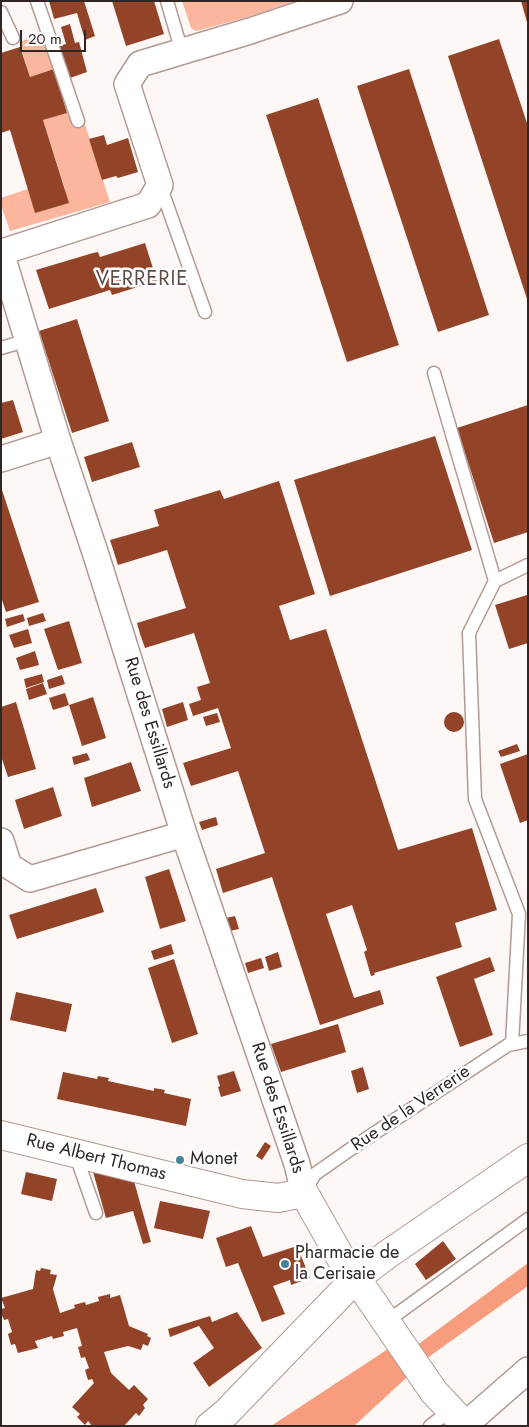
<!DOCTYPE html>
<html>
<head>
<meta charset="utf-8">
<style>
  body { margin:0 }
  #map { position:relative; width:529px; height:1427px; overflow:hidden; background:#fdf8f6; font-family:Jost,sans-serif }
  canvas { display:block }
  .frame { position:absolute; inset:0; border:2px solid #302724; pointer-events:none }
  .scale { position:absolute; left:20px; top:30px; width:66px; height:22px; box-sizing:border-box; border:2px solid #302724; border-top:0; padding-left:6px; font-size:15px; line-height:18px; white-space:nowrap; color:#302724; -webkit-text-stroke:4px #fff; paint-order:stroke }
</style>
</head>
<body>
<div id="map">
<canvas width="529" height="1427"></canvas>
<div class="frame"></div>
<div class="scale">20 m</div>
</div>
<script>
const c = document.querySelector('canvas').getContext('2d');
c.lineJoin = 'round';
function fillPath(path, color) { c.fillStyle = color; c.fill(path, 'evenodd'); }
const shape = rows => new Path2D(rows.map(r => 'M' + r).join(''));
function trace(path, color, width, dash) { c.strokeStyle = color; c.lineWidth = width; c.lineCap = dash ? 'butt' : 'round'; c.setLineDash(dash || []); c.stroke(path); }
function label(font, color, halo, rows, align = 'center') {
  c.font = font + ' Jost,sans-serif'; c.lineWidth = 5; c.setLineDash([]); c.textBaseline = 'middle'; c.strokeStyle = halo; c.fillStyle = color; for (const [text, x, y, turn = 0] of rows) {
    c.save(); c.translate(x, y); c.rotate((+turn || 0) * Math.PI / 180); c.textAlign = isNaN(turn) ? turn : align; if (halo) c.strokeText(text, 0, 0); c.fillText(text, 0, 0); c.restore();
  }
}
fillPath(shape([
  [182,1,296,1,248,17,196,31,191,28],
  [43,34,54,69,30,77,19,42],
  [80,109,110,202,10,231,1,205,1,198,28,189,65,189,43,120]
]), '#fdb69e');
fillPath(shape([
  [528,1263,528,1286,430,1356,354,1426,271,1426,388,1349,397,1360]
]), '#f79d7e');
fillPath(shape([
  [49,1,84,1,95,36,85,40,77,13,54,19],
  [112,1,154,1,164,34,126,46],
  [521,1,528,1,528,22,527,22],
  [70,24,75,43,79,42,87,72,70,78,59,46,66,44,61,27],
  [499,39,528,126,527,299,448,56],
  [20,47,30,77,54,69,67,113,43,120,69,203,35,213,10,130,1,133,1,53],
  [409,69,489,315,438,332,357,86],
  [318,98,399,345,347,362,266,115],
  [104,135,107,145,128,138,138,172,118,178,116,176,102,180,89,139],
  [145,243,157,281,112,295,110,290,49,309,36,270,93,253,98,252,100,257],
  [77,319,109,421,72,433,39,331],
  [13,400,23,432,1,439,1,403],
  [528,405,528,532,494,543,457,428],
  [435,436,472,550,330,596,294,480],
  [132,442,140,467,92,482,84,457],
  [279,481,315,594,279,606,290,640,326,629,398,850,472,828,497,910,455,923,462,947,374,973,375,975,371,976,364,952,367,950,352,905,326,914,354,998,380,990,384,1004,320,1025,272,877,223,893,216,869,265,853,238,771,191,786,183,763,231,748,218,708,193,716,189,704,201,700,197,687,210,683,194,633,145,648,140,634,137,623,186,608,167,550,118,565,110,540,159,526,154,510,220,490,224,499],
  [1,487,39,602,6,612,1,597],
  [527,595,528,643,509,649,495,605],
  [43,613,46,621,29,626,27,618],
  [23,614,25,621,7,627,5,619],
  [69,621,82,663,58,670,44,629],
  [28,629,32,643,14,648,9,635],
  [35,651,39,665,20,670,16,658],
  [42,674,44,682,26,688,24,679],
  [62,675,65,684,49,689,47,680],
  [43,683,47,694,29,700,26,689],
  [65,693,69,705,53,710,49,698],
  [93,697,106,738,82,746,69,705],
  [16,702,36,769,8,777,1,756,1,707],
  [183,702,188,720,167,727,162,709],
  '444 722a10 10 0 1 1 20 0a10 10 0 1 1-20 0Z',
  [217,713,220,722,206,726,203,717],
  [517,744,520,751,501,757,498,751],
  [87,753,90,760,74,765,72,757],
  [528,754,528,820,520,823,500,764],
  [131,762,141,791,92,807,84,778],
  [53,787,62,816,24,829,15,800],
  [216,817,218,825,202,830,199,822],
  [169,869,186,921,160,929,145,877],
  [96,888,104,912,17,939,9,915],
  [235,916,239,929,230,931,226,918],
  [171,944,174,954,154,960,151,951],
  [278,952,282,967,269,971,265,957],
  [490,957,495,971,474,979,493,1035,460,1047,436,977],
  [261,958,264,968,248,973,245,963],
  [174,959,198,1034,172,1043,148,968],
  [16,992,72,1004,66,1032,10,1020],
  [338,1024,346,1052,281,1072,271,1044],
  [363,1067,369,1089,357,1093,351,1071],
  [234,1071,241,1091,221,1097,218,1087,220,1086,217,1076],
  [63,1072,97,1079,98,1076,109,1078,108,1081,154,1091,154,1088,165,1090,164,1093,191,1099,186,1126,57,1099],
  [265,1142,271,1146,262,1160,256,1156],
  [26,1172,57,1179,52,1201,21,1194],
  [93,1172,134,1181,151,1242,143,1244,133,1211,106,1218],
  [160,1201,210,1211,203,1239,154,1228],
  [251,1226,263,1257,297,1246,310,1278,291,1285,290,1280,273,1286,285,1314,262,1322,238,1263,226,1267,216,1238],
  [443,1241,456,1259,426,1280,415,1264],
  [41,1268,51,1270,50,1274,57,1275,53,1289,60,1313,75,1308,74,1305,85,1302,86,1305,99,1301,98,1297,110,1294,110,1298,120,1295,129,1326,148,1334,147,1336,151,1338,148,1346,143,1344,141,1350,128,1346,104,1352,111,1373,129,1390,134,1385,148,1399,143,1405,145,1408,139,1416,136,1413,124,1426,92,1426,88,1421,85,1425,77,1417,80,1414,72,1407,94,1383,92,1379,88,1380,85,1370,89,1368,85,1357,81,1358,78,1347,82,1346,77,1328,63,1332,64,1336,53,1339,52,1336,35,1341,38,1348,18,1353,15,1344,11,1345,8,1334,12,1332,8,1319,4,1320,1,1313,1,1309,5,1308,1,1298,33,1289,36,1270,40,1271],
  [237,1312,262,1348,209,1387,193,1363,214,1348,199,1326,170,1337,168,1329,210,1316,212,1322]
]), '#934327');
const lane = shape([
  [37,1,78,121],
  [167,1,182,52],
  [1,12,13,38],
  [160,185,205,312],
  [1,348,28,340],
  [434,373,495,581],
  [512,1044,519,914,475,799,469,633,495,581,528,565],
  [75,1153,96,1213],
  [305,1191,315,1174,358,1144,508,1045,528,1041],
  [386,1322,528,1219],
  [430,1426,451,1410]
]);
const street = shape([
  [1,252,58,441,96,555,184,834,297,1164,304,1193],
  [2,252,148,205,160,185,127,84,140,64,250,31,340,1],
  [1,459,58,441],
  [1,841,9,866,30,879,184,834],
  [465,1425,528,1370]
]);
const secondary = shape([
  [1,1135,242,1194,278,1198,304,1193,342,1260,356,1278,434,1392,466,1426],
  [210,1426,226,1413,356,1278,388,1254,528,1158]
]);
trace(lane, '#b19a93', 15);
trace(street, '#b19a93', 28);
trace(secondary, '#b19a93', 30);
trace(lane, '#fff', 12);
trace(street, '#fff', 25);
trace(secondary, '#fff', 28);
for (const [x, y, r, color] of [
  [180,1160,5,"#448598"],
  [285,1264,5,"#448598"]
]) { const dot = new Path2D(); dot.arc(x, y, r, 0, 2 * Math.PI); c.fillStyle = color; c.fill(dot); trace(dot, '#fff', 2); }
label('18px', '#302724', '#fff', [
  ["Rue des Essillards",149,723,73],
  ["Rue des Essillards",277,1108,72],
  ["Rue de la Verrerie",411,1109,-34],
  ["Rue Albert Thomas",96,1158,14]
]);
label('18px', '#302724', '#fff', [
  ["Monet",190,1160],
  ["Pharmacie de",295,1254],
  ["la Cerisaie",295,1275]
], 'left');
c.letterSpacing = '1px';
label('20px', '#5f4c45', '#fff', [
  ["VERRERIE",142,280]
]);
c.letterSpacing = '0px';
</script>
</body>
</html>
